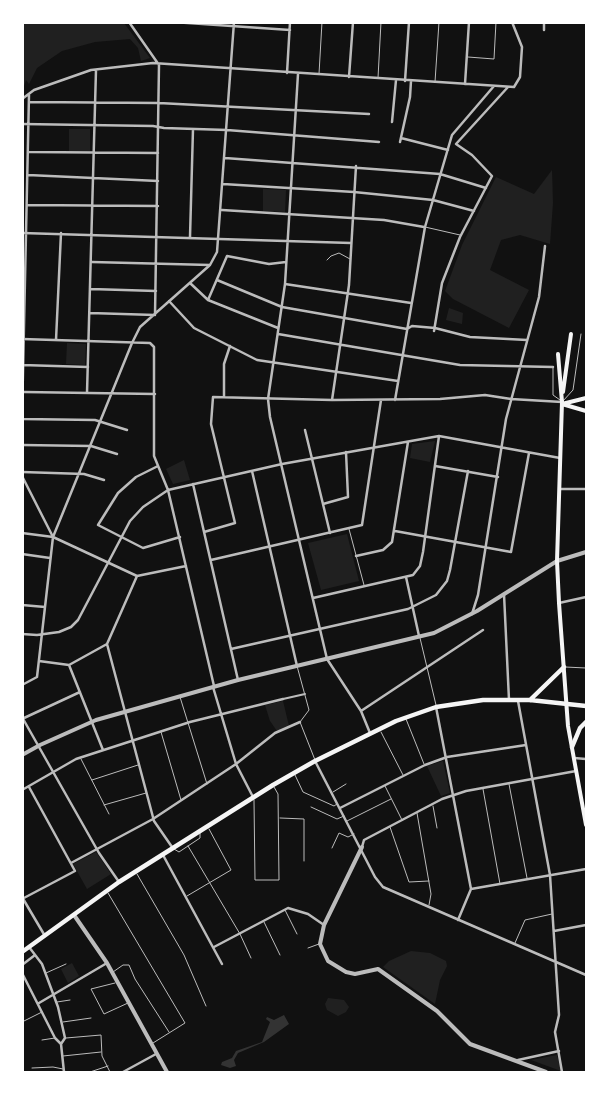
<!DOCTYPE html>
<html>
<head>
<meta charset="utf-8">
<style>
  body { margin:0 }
  #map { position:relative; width:609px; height:1095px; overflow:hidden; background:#111; font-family:Commissioner,sans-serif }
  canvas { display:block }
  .frame { position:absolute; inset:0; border:24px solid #fff; pointer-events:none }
</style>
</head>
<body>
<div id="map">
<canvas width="609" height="1095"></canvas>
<div class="frame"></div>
</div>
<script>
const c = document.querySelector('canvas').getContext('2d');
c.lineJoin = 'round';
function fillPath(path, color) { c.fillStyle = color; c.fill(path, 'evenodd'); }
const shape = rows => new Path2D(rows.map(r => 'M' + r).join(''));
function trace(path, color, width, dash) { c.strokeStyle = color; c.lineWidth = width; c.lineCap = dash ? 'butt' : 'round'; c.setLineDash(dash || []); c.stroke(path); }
fillPath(shape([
  [23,22,124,23,150,58,141,61,138,48,130,39,95,42,62,51,37,68,29,84,26,80,23,89],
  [69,129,90,129,90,151,69,151],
  [552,170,553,203,550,244,520,235,501,240,490,270,529,290,509,328,453,299,445,291,462,245,496,177,534,194],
  [263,189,286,190,285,212,263,211],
  [449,308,463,313,462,324,446,320],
  [67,343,86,344,85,365,66,364],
  [435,441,430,462,410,458,412,444],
  [184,460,190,480,173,484,166,469],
  [347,534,359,581,321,590,308,543],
  [283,701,289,726,277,731,270,721,265,705],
  [443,761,450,793,441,796,427,766],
  [96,852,111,874,87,889,73,864],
  [411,951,430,953,446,961,447,966,440,980,435,1004,383,967,389,961],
  [72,963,79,976,68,983,61,969],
  [328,998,344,1000,349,1007,346,1012,338,1016,327,1010,325,1004],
  [557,1055,561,1071,531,1060]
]), '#202020');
fillPath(shape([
  [284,1015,289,1024,264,1042,238,1053,234,1060,236,1066,230,1068,221,1065,222,1062,232,1058,236,1051,262,1042,270,1022,266,1019,267,1017,274,1020]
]), '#333');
trace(shape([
  [468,57,494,59,496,22],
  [319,74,322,22],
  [378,78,381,22],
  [435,82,439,22],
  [425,227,460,235],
  [327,260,331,256,339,253,350,259],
  [553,367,553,395,560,400],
  [563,401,573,390,581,334],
  [349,529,364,585],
  [420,638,436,705],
  [297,666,309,710,300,722,315,760],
  [565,667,586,668],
  [180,697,207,784],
  [406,719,424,764],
  [161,732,181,800],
  [381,732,403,775],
  [81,759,109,814],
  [295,775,303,792,334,806,337,804],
  [92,780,138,765],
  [509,784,527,878],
  [385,786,402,820],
  [483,789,500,884],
  [333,792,346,784],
  [254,800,255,880,279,880,278,794,274,787],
  [104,805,146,793],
  [433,806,437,828],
  [311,807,337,819,344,816],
  [417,813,431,894,429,905],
  [280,818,304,819,304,861],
  [347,821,391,799],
  [390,827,409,882,429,881],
  [188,846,240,934,251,958],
  [332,848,339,833,348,837,354,834],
  [174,849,179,852,200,838,200,833],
  [137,874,184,955,206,1006],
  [108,893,185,1023,153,1043],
  [187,896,231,870,209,829],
  [285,910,297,934],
  [264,922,280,955],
  [515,943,525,920,552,914],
  [308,948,319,944],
  [113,972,123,965,129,965,135,979,169,1032],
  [46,973,66,964],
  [115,983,91,989,104,1014,128,1003],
  [57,1002,70,1000],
  [22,1022,42,1012],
  [63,1022,91,1018],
  [66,1038,101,1035,102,1056,110,1072],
  [42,1040,55,1038],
  [63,1056,101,1052],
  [32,1068,53,1067,63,1069],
  [90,1072,108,1066]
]), '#bcbcbc', 1);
trace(shape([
  [283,699,305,694]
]), '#bcbcbc', 2);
trace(shape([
  [129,22,159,65],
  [173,22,290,30],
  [544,30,544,22],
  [287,73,290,22],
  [298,74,285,284,268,399,270,417,327,659,361,711,370,733],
  [349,77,353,22],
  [405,81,409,22],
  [465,84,469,22],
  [22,99,34,90,91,70,153,63,514,87,520,77,522,47,512,22],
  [29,102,159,103,369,114],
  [392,122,396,80],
  [22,124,153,126,164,128,227,130,379,142],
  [401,138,448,150],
  [400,142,410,97,411,81],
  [29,152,158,153],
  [225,158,440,174,486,188],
  [28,175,158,181],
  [223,184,354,192,433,200,474,211],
  [27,205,158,206],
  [222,210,384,220,424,227],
  [22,233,351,243],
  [190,237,193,129],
  [92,262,210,265],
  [217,280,282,307,407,329,412,326,435,328,470,337,527,340],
  [190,283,208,300,278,328],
  [285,284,411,303],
  [91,289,156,291],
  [208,300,227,256,269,264,286,262],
  [169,301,194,328,257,360,398,381],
  [90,313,155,315,159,65],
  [434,331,442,283,460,237,492,176,472,155,456,144,508,87],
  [278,334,460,365,553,367],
  [22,339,150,343,154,347,154,456,168,490,214,686],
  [56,340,61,233],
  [22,365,88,367],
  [24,392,155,394],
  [87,393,96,70],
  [224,397,224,364,230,346],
  [332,400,349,285,356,166],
  [395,400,425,227,452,135,494,86],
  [22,418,29,95],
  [22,419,95,420,127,430],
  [305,430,330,533],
  [22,445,91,446,117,454],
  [158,466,136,477,118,493,98,525,143,548,180,537],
  [435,466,498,477],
  [252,471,297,666],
  [22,472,84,474,104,480],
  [22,476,53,537,137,576,107,644,154,821,172,847],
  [193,484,238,680],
  [560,489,586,489],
  [323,504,348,497,346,452],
  [395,531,511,552,529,453],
  [204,532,235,523,211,424,213,397,332,400,440,399,485,395,511,399,562,402],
  [22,533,53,537],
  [22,554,50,558],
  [356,556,383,550,392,542,408,442],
  [211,560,362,525,381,400],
  [137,576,186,566],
  [406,577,419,636],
  [504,594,509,700],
  [313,598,413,575,420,566,423,552,439,436],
  [559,603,586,597],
  [22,605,45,607],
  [472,614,478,595,506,419,539,297,545,246],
  [22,634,37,635,59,632,71,627,78,620,130,521,143,507,168,490,282,464,439,436,560,458],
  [231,649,408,609,436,595,447,581,450,570,468,471],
  [39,661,69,665,107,644],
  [69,665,103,750],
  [22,685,37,677,53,537,132,343,140,327,210,265,217,252,234,22],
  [213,687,236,764,253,797],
  [518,701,550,875,559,1015,555,1032,562,1072],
  [436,707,471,889],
  [361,711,483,630],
  [22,717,99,853,119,882],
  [24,718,80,692],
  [574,758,586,759],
  [315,761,375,877,383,887,586,975],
  [22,790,76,759,190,722,283,699],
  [340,808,425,765,447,757,526,745],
  [362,847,364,840,442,799,466,791,576,771],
  [163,855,222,964],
  [71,863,153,819,236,764,275,733,300,722],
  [22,897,45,936],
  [22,899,75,871,29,787],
  [458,920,471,889,586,869],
  [554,931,586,925],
  [29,947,42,964,58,1007,65,1038,61,1044],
  [214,947,288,908,308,914,324,925],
  [22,965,35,955],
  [22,973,55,1038,61,1044,64,1072],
  [39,1003,107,963],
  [518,1060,559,1051],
  [123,1072,156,1054]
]), '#bcbcbc', 2.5);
trace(shape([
  [22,755,40,745,96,720,238,680,434,633,477,611,557,561,586,552],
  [362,847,324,925,320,944,328,961,346,972,355,974,378,969,437,1011,470,1044,546,1072],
  [74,915,107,963,167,1072]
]), '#bcbcbc', 4);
trace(shape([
  [558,354,562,402,557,561,559,603,568,726,586,825],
  [563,392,571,334],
  [562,404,586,411],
  [562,404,586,398]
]), '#f5f5f5', 4);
trace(shape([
  [530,700,564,667],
  [572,747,580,728,586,722],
  [22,952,119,882,273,785,315,761,396,721,436,707,483,700,530,700,586,706]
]), '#f5f5f5', 4.5);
</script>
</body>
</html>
